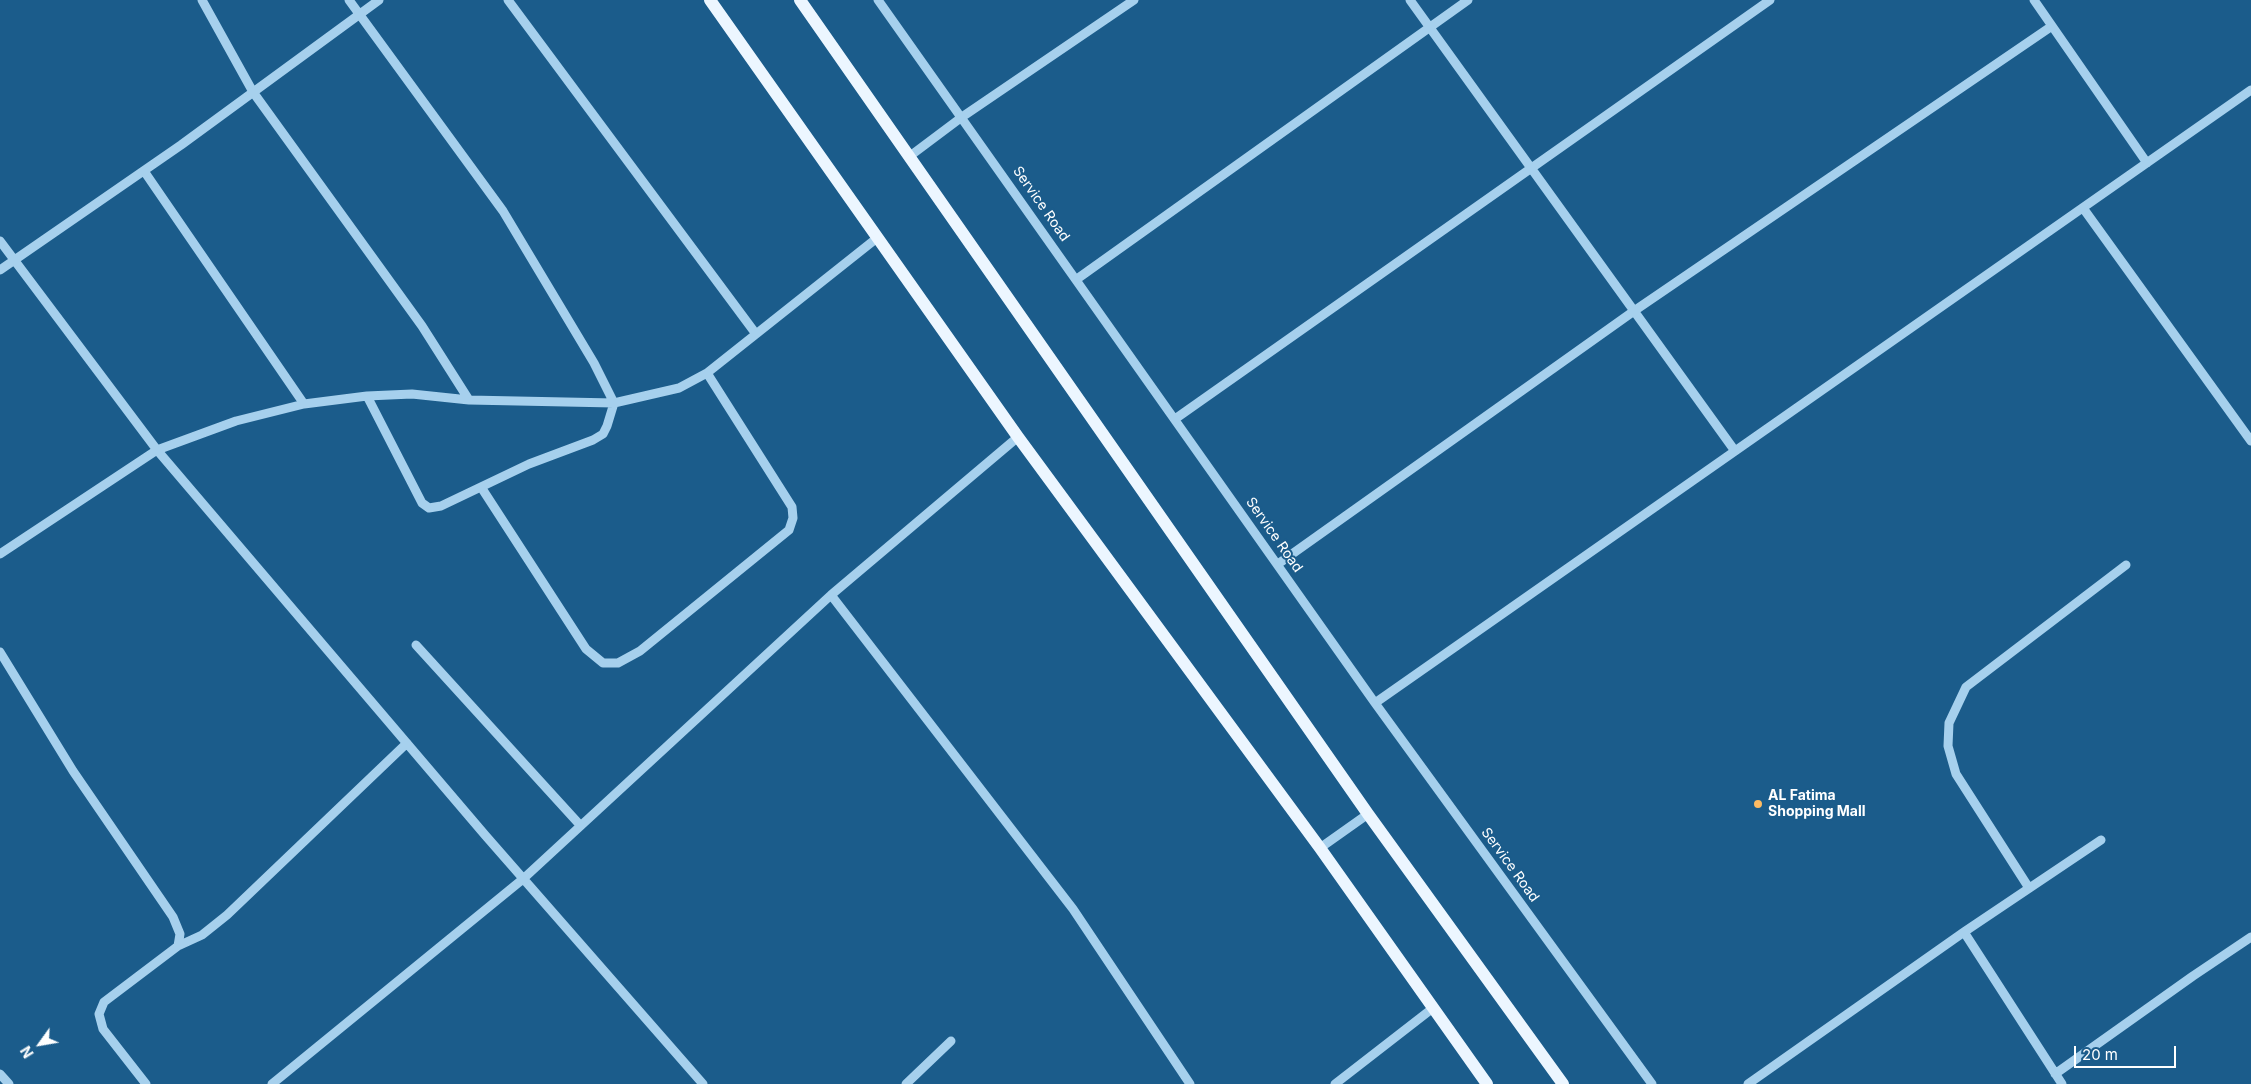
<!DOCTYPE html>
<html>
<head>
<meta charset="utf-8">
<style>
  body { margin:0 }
  #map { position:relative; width:2251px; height:1084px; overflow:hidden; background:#1b5c8b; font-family:Inter,sans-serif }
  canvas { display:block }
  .north { position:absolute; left:15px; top:1019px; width:50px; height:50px; -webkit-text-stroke:4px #1b5c8b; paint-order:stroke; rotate:238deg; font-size:14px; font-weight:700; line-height:20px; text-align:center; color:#fff }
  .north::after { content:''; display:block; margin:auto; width:18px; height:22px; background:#fff; clip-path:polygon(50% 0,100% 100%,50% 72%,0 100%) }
  .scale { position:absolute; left:2074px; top:1046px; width:102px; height:22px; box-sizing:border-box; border:2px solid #fff; border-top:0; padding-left:6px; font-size:15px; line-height:18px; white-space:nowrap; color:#fff; -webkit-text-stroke:4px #1b5c8b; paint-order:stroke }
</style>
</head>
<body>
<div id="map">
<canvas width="2251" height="1084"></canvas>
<div class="north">N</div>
<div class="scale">20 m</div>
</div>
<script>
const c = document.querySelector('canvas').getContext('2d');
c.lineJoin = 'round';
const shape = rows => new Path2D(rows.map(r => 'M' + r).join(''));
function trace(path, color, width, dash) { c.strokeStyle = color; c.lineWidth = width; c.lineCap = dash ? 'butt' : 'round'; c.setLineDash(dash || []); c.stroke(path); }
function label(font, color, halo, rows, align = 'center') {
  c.font = font + ' Inter,sans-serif'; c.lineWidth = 4; c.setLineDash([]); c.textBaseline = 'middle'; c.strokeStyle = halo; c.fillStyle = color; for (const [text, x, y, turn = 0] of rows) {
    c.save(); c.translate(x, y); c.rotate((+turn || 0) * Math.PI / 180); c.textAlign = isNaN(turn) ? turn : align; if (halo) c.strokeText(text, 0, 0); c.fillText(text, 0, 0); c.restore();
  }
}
trace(shape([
  [202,0,253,92,422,326,469,400],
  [349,0,503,211,594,363,614,403,607,426,603,434,593,440,529,464,441,506,429,508,422,503,367,396],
  [508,0,756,334],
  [878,0,1375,703,1652,1084],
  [1410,0,1735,451],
  [2034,0,2147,163],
  [910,156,962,117,1134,0],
  [144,171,304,404],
  [2083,208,2251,441],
  [0,241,157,450,485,835,703,1084],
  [0,270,181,145,379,0],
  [1077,279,1468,0],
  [1175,419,1770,0],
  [481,487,586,649,603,663,618,663,640,651,789,530,793,518,792,507,707,373],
  [0,554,157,450,236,421,304,404,367,396,412,394,469,400,614,403,679,388,707,373,877,238],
  [1278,564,1634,311,2052,26],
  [831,595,1073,909,1190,1084],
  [416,645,580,825],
  [0,652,73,771,173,917,180,934,178,946,104,1002,99,1014,103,1029,146,1084],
  [1375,703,2251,90],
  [1320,848,1368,814],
  [2029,888,1956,774,1948,746,1949,723,1966,687,2126,565],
  [1964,932,2062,1084],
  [178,946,202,935,227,915,407,743],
  [0,1074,9,1084],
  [2055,1074,2193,976,2251,937],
  [272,1084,523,879,831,595,1018,437],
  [906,1084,951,1041],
  [1335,1084,1433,1008],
  [1748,1084,1964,932,2101,840]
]), '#a6d0ed', 9);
trace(shape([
  [710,0,1018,437,1320,848,1487,1084],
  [800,0,1368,814,1563,1084]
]), '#ecf6ff', 12);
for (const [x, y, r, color] of [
  [1758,804,5,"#febb63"]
]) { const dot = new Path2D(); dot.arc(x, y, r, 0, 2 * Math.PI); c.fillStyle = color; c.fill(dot); trace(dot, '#1b5c8b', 2); }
label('14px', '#fff', '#1b5c8b', [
  ["Service Road",1041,204,55],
  ["Service Road",1274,535,55],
  ["Service Road",1510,865,54]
]);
label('bold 14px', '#fff', '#1b5c8b', [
  ["AL Fatima",1768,796],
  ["Shopping Mall",1768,812]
], 'left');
</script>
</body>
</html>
